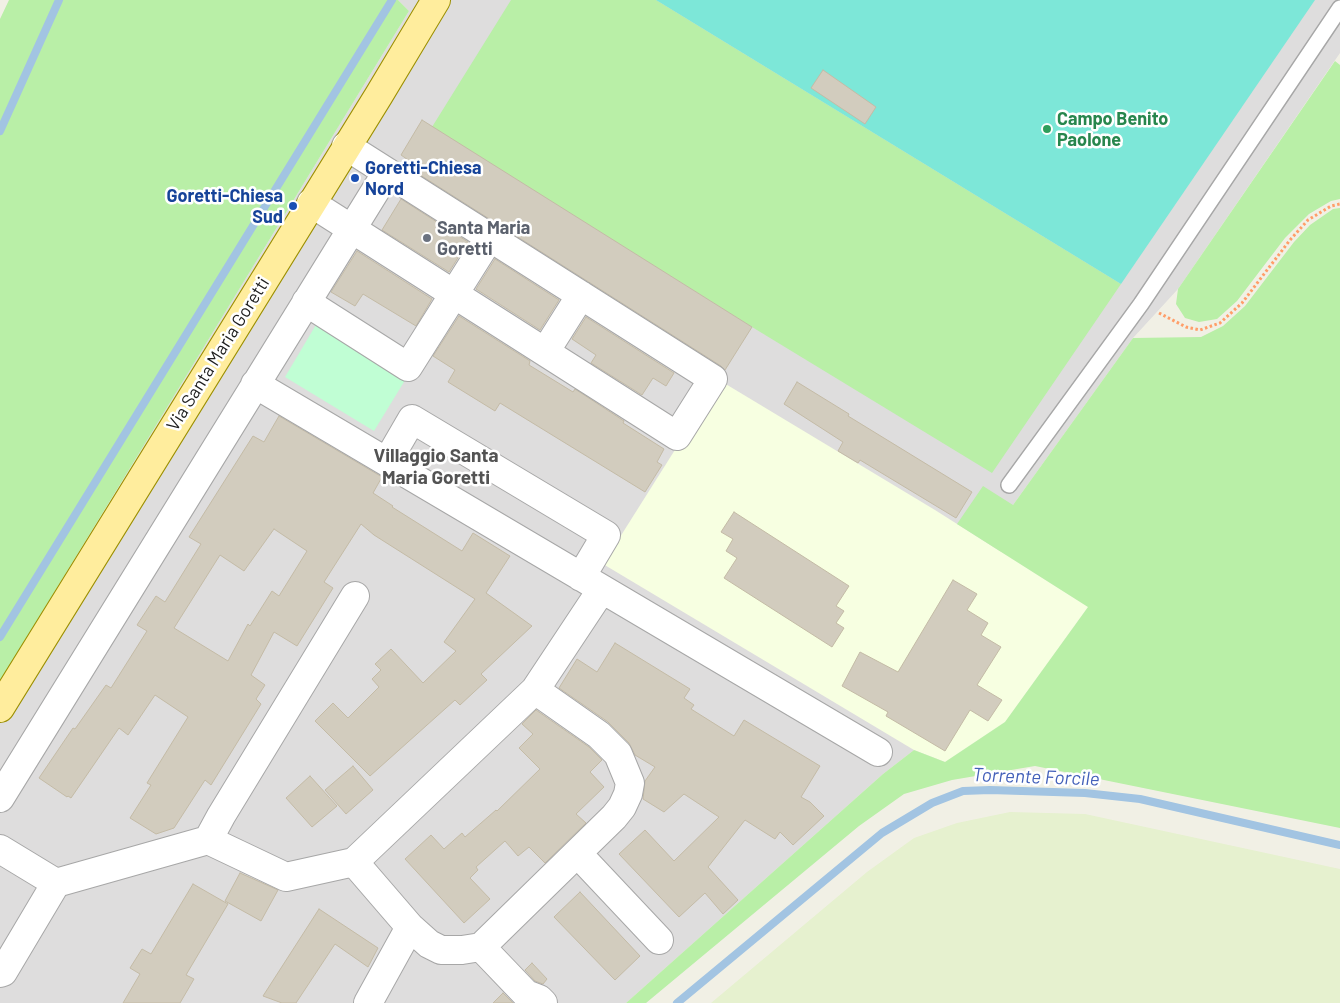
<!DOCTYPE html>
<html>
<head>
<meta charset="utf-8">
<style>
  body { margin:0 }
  canvas { display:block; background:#f1f0e5 }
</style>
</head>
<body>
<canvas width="1340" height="1003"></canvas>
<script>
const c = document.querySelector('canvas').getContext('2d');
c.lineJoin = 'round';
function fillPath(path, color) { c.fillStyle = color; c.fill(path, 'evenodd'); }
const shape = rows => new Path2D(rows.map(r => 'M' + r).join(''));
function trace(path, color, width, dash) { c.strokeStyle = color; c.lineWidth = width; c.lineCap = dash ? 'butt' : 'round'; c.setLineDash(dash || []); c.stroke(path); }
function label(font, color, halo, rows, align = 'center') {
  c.font = font + ' Barlow,sans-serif'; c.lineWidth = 5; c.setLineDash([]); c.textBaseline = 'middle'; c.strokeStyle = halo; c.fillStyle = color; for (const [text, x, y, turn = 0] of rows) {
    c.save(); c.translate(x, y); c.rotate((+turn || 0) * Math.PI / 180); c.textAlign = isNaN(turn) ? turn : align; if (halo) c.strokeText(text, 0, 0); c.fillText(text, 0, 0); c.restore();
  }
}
fillPath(shape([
  [398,0,1340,0,1340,53,1178,289,1133,338,1013,505,945,762,914,750,883,774,626,1003,0,1003,0,681,409,11]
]), '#dedddd');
fillPath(shape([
  [719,380,935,510,1088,607,1005,722,945,762,914,750,603,564]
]), '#f7ffe1');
fillPath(shape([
  [1010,812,1085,814,1340,869,1340,1003,711,1003,867,872,914,838,957,823]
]), '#e6f1cf');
fillPath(shape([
  [9,0,398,0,409,11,0,681,0,19],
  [511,0,656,0,1121,284,992,473,752,327,432,127],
  [1335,61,1340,65,1340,199,1331,201,1309,214,1285,238,1237,301,1217,319,1199,322,1185,318,1176,304,1178,289],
  [1340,208,1340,828,1035,766,952,780,904,794,859,826,646,1003,626,1003,883,774,914,750,945,762,1005,722,1088,607,957,524,983,486,1013,505,1133,338,1201,337,1223,326,1245,306,1294,242,1310,225,1333,209]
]), '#b9efa7');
fillPath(shape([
  [317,323,407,377,374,431,285,377]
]), '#c0fed4');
fillPath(shape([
  [656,0,1315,0,1121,284]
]), '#7de7d8');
trace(shape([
  [0,131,59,0],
  [0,637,392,0],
  [677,1003,882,833,932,803,963,791,990,790,1085,793,1140,799,1340,845]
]), '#a2c4e2', 8);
const building = shape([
  [823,70,876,107,865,124,811,88,823,70],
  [422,120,752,327,725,370,721,366,417,173,419,170,409,164,411,162,401,155,422,120],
  [401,199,468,242,449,272,382,230,401,199],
  [357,251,432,299,416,326,363,294,355,306,331,292,357,251],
  [495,259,559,300,540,330,476,289,495,259],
  [459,316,530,361,529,365,573,392,575,389,624,421,623,423,664,449,657,462,662,465,645,492,500,403,495,411,448,382,455,370,433,356,459,316],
  [586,317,674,373,666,386,653,378,642,395,591,363,596,355,572,339,586,317],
  [797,382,849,414,848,416,972,492,956,518,860,460,858,463,838,451,843,442,784,404,797,382],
  [279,416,382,477,373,493,393,506,392,507,462,551,473,533,510,556,486,593,532,626,481,674,487,680,460,705,455,700,370,776,315,721,333,703,348,718,379,687,372,679,381,670,375,664,391,649,423,683,456,651,444,642,475,599,374,535,361,524,324,582,333,588,297,646,274,632,251,675,265,685,256,699,261,704,211,785,205,780,174,828,156,834,130,818,151,785,147,783,188,717,155,695,128,735,119,728,71,798,68,796,67,797,39,778,73,728,75,729,106,685,111,688,147,631,137,625,156,596,165,602,201,544,189,537,253,436,264,442,279,416],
  [274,529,307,551,279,596,272,591,250,626,248,624,228,661,174,628,220,555,244,571,274,529],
  [734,512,849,586,836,606,844,611,836,623,844,628,832,647,724,578,737,558,726,551,733,539,721,532,734,512],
  [953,580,977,594,967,610,988,623,981,635,1001,647,977,685,1002,700,988,721,970,710,945,751,886,716,888,712,842,686,860,652,898,672,953,580],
  [615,643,690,689,684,698,694,705,691,709,734,736,744,720,820,766,801,797,810,802,824,816,793,845,780,832,775,839,745,820,708,867,738,900,723,914,705,893,679,917,619,854,645,830,674,861,719,817,684,794,664,812,643,799,645,781,655,767,635,755,629,743,608,722,559,688,577,659,597,672,615,643],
  [536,710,589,747,602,760,590,772,604,787,576,814,586,823,545,863,529,847,518,856,505,841,476,867,478,870,470,878,490,899,464,923,405,859,431,835,444,849,462,833,465,837,496,810,497,811,540,769,519,748,533,734,522,724,536,710],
  [353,766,373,790,346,814,325,790,353,766],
  [310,776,337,806,312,827,286,798,310,776],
  [240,873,278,890,261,921,225,901,240,873],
  [193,884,228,904,186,975,194,979,180,1003,123,1003,140,974,130,968,142,949,151,954,193,884],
  [580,892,640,956,615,980,554,917,580,892],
  [319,909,378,948,368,967,335,944,296,1003,282,1003,263,996,319,909],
  [532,963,547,979,543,984,535,981,525,970,532,963],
  [503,993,513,1003,493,1003,503,993]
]);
fillPath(building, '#d2ccbe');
trace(building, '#c4bba6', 1);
const lane = shape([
  [1009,485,1141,304,1340,8]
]);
const street = shape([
  [311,203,677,436,713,379,346,146],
  [306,302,408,367,490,237],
  [545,352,581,295],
  [255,384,878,752],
  [387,462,412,419,606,535,581,577],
  [0,798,387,172],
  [208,840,221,816,355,596],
  [0,849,56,883],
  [578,854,659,940],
  [354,862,410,927,368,1003],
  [410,927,429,944,441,950,462,950,481,947,526,994,539,999,543,1003],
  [481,947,614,817,622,807,628,794,630,783,618,754,599,735,535,690],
  [0,973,3,972,56,883,208,840,286,877,354,862,535,690,602,589]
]);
const primary = shape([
  [0,708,379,95,436,0]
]);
trace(lane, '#a7a7a7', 18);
trace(street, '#a7a7a7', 30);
trace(primary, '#9c8f00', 30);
trace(shape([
  [1159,313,1186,327,1200,330,1220,323,1242,303,1290,240,1308,220,1331,206,1340,204]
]), '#ff9e69', 3, [2.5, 2.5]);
trace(lane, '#fff', 15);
trace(street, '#fff', 28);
trace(primary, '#ffed9d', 28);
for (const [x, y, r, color] of [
  [1047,129,5,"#2e9e5b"],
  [355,178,5,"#1a4fb4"],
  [293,206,5,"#1a4fb4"],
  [427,238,5,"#6b7280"]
]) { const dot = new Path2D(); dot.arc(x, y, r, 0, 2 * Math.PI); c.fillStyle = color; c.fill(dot); trace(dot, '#fff', 2); }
label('bold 18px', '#27864d', '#fff', [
  ["Campo Benito",1057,119],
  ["Paolone",1057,140]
], 'left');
label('bold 18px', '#164399', '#fff', [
  ["Goretti-Chiesa",365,168],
  ["Nord",365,189],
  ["Goretti-Chiesa",283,196,"right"],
  ["Sud",283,217,"right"]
], 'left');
label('bold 18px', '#5b616d', '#fff', [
  ["Santa Maria",437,228],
  ["Goretti",437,249]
], 'left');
label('18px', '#202020', '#fff', [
  ["Via Santa Maria Goretti",218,354,-58]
]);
label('bold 19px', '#535353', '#fff', [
  ["Villaggio Santa",436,456],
  ["Maria Goretti",436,478]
]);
label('italic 19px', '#4360b9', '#fff', [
  ["Torrente Forcile",1036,777,2]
]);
</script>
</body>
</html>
